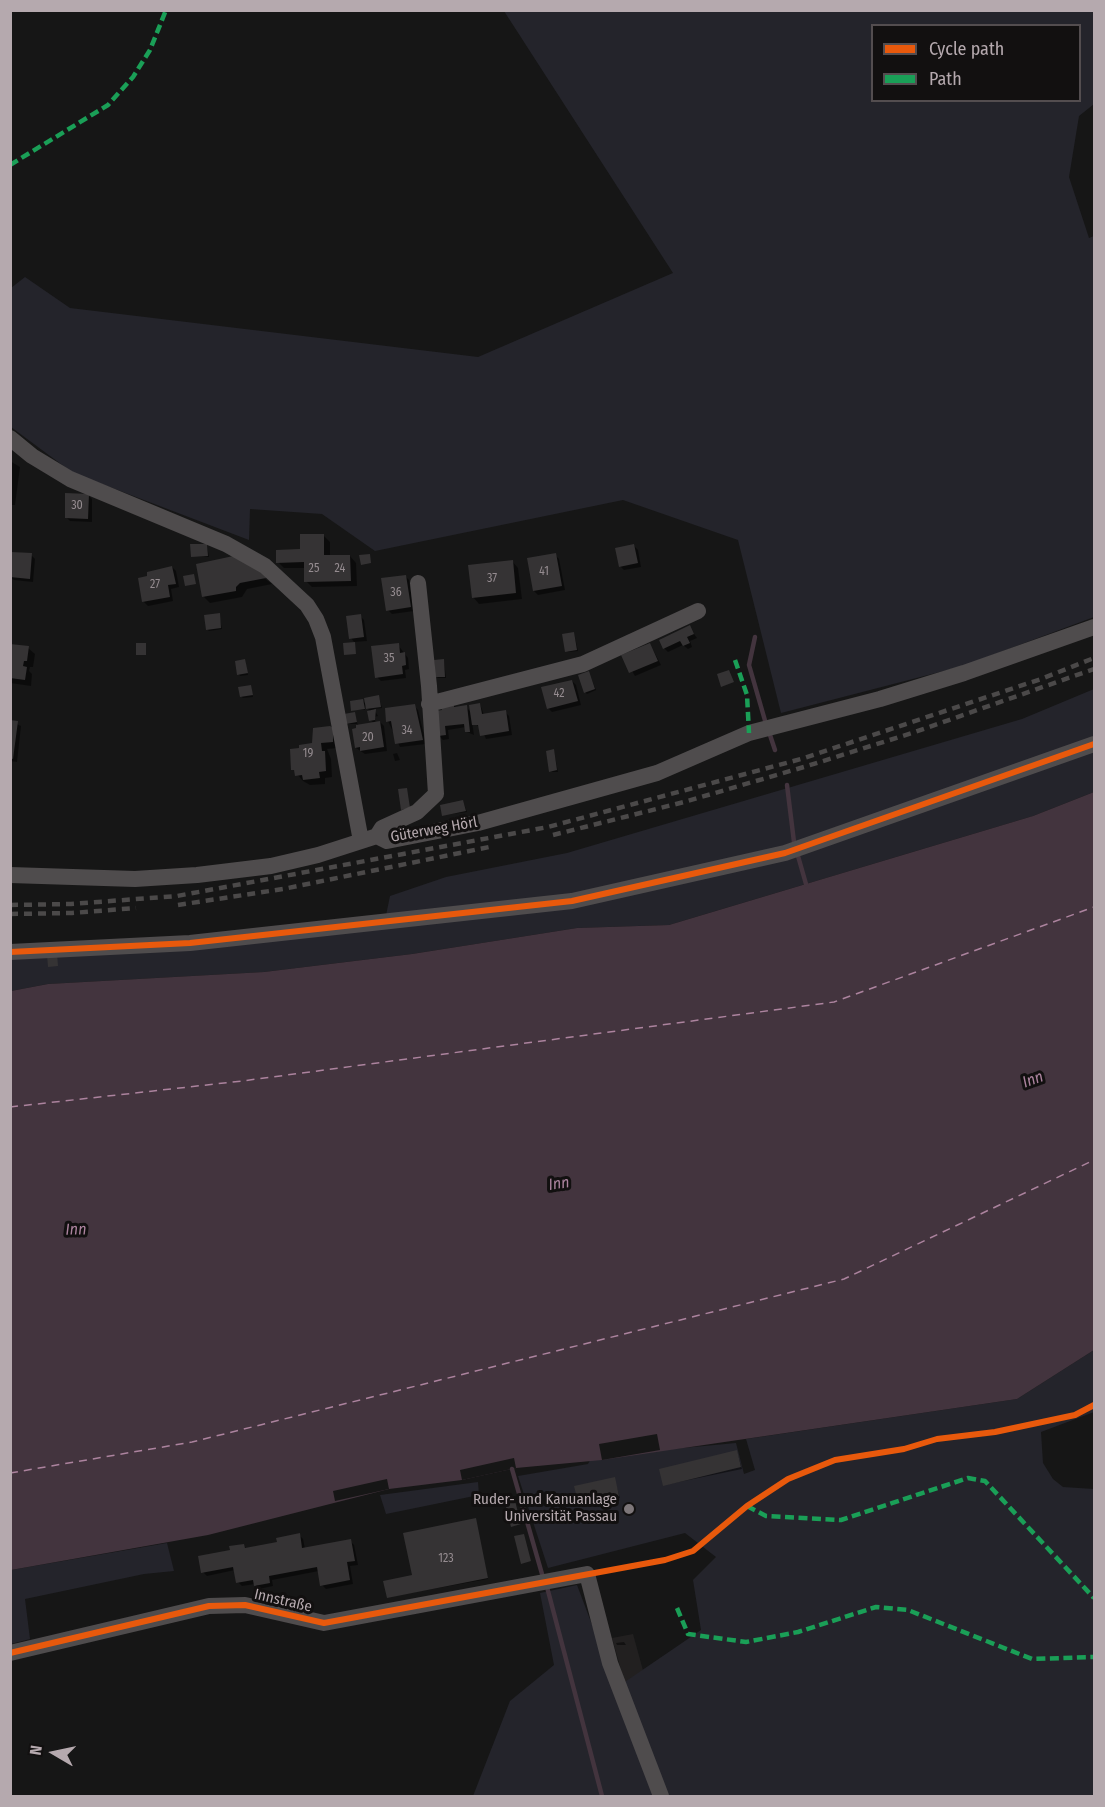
<!DOCTYPE html>
<html>
<head>
<meta charset="utf-8">
<style>
  body { margin:0 }
  #map { position:relative; width:1105px; height:1807px; overflow:hidden; background:#161616; font-family:"Fira Sans Condensed",sans-serif }
  canvas { display:block }
  .frame { position:absolute; inset:0; border:12px solid #b5a9ae; pointer-events:none }
  .legend { position:absolute; left:871px; top:24px; width:210px; height:78px; box-sizing:border-box; background:#121010; border:2px solid #534d4f; margin:0; padding:8px 10px; list-style:none; font-size:18px; color:#b5a9ae }
  .legend li { display:flex; align-items:center; gap:12px; height:30px }
  .legend b { width:30px; border:2px solid #534d4f }
  .north { position:absolute; left:24px; top:1723px; width:60px; height:60px; -webkit-text-stroke:4px #121010; paint-order:stroke; rotate:279deg; font-size:16px; font-weight:700; line-height:24px; text-align:center; color:#b5a9ae }
  .north::after { content:''; display:block; margin:auto; width:21px; height:27px; background:#b5a9ae; clip-path:polygon(50% 0,100% 100%,50% 72%,0 100%) }
</style>
</head>
<body>
<div id="map">
<canvas width="1105" height="1807"></canvas>
<div class="frame"></div>
<ul class="legend">
<li><b style="height:8px;background:#e8590c"></b>Cycle path</li>
<li><b style="height:8px;background:#1a9f57"></b>Path</li>
</ul>
<div class="north">N</div>
</div>
<script>
const c = document.querySelector('canvas').getContext('2d');
c.lineJoin = 'round';
function fillPath(path, color) { c.fillStyle = color; c.fill(path, 'evenodd'); }
const shape = rows => new Path2D(rows.map(r => 'M' + r).join(''));
function trace(path, color, width, dash) { c.strokeStyle = color; c.lineWidth = width; c.lineCap = dash ? 'butt' : 'round'; c.setLineDash(dash || []); c.stroke(path); }
function label(font, color, halo, rows, align = 'center') {
  c.font = font + ' "Fira Sans Condensed",sans-serif'; c.lineWidth = 6; c.setLineDash([]); c.textBaseline = 'middle'; c.strokeStyle = halo; c.fillStyle = color; for (const [text, x, y, turn = 0] of rows) {
    c.save(); c.translate(x, y); c.rotate((+turn || 0) * Math.PI / 180); c.textAlign = isNaN(turn) ? turn : align; if (halo) c.strokeText(text, 0, 0); c.fillText(text, 0, 0); c.restore();
  }
}
fillPath(shape([
  [633,1634,658,1725,639,1733,612,1638]
]), '#222020');
fillPath(shape([
  [504,11,1094,11,1094,104,1079,116,1069,177,1089,238,1094,236,1094,617,963,666,781,713,738,540,623,500,375,551,322,514,250,509,249,540,73,473,11,427,11,288,25,277,70,308,478,357,673,273],
  [872,26,1080,26,1080,100,872,100],
  [1094,689,1094,792,1033,816,669,925,577,928,412,954,264,972,48,984,11,991,11,957,384,925,390,896,446,877,567,853,1022,719],
  [1094,1350,1094,1412,1041,1432,1043,1463,1053,1479,1063,1487,1094,1489,1094,1796,473,1796,510,1701,554,1665,540,1593,577,1585,616,1688,701,1630,693,1580,716,1557,685,1533,548,1568,518,1476,588,1464,599,1444,661,1450,736,1443,744,1474,755,1470,746,1439,1017,1399],
  [478,1482,479,1495,386,1514,380,1495],
  [167,1543,174,1571,144,1574,25,1599,30,1639,11,1644,11,1570]
]), '#24242b');
fillPath(shape([
  [1094,792,1094,1350,1017,1399,602,1460,516,1468,462,1480,389,1489,208,1535,11,1570,11,991,48,984,264,972,412,954,577,928,669,925,1033,816]
]), '#43343e');
fillPath(shape([
  [657,1434,660,1450,602,1460,599,1444],
  [514,1458,516,1468,462,1480,460,1470],
  [387,1479,389,1489,335,1501,333,1491]
]), '#161616');
fillPath(shape([
  [10,461,20,467,15,505,10,505],
  [88,495,92,499,92,522,70,521,66,517],
  [323,535,330,542,330,557,350,556,356,563,357,586,312,587,306,581,305,568,284,568,278,562,302,551],
  [207,545,209,557,192,556],
  [634,546,638,550,641,567,624,570,620,566],
  [31,555,35,559,33,582,14,580,10,577],
  [555,555,559,559,565,590,538,595,534,591],
  [237,557,272,584,247,589,242,597,210,603,204,597],
  [512,561,518,568,522,599,479,604,473,597],
  [172,567,176,571,179,587,171,589,173,601,148,606,144,602],
  [405,576,409,580,414,611,392,614,388,610],
  [219,615,222,629,209,631,207,629],
  [360,616,364,620,367,641,354,642,351,638],
  [689,627,697,638,690,641,692,647,688,649,683,645,668,652,664,648],
  [574,633,578,651,568,652,567,651],
  [650,644,661,665,635,676,623,656],
  [398,645,408,658,409,669,405,670,406,678,381,681,377,677],
  [10,646,28,648,35,654,33,667,30,667,29,671,32,674,31,686,10,683],
  [245,661,248,675,240,676,239,674],
  [444,661,446,678,438,678,436,676],
  [589,673,596,690,587,694,585,692],
  [572,681,576,685,581,705,552,712,548,708],
  [251,687,253,697,243,698,241,696],
  [379,697,382,708,374,709,378,716,374,717,376,723,380,722,384,726,387,751,365,754,356,748,357,724,347,724,355,714,358,726,374,723,370,720,370,711,365,706,365,710,353,710,363,701,367,705],
  [480,704,484,715,505,712,509,716,512,735,486,739,481,728,472,722,474,735,467,732,466,727,448,730,449,739,443,740,439,736,453,706,466,707,472,713],
  [414,706,418,710,426,744,400,747,388,721],
  [10,721,21,726,17,762,10,761],
  [314,729,338,736,338,748,327,749,331,759,332,777,325,778,325,784,310,785,303,781,293,769,314,745],
  [554,751,558,772,552,772,550,771],
  [397,753,400,760,395,761,393,754],
  [463,801,467,812,444,815],
  [737,1452,742,1469,664,1485],
  [614,1478,620,1498,580,1505],
  [475,1520,488,1579,388,1597,414,1577],
  [299,1535,303,1539,305,1549,350,1541,354,1545,358,1565,350,1566,353,1584,326,1589,322,1585,319,1571,272,1580,273,1586,259,1589,255,1584,242,1586,238,1582,235,1570,207,1576,203,1572,243,1545,247,1549,278,1543],
  [624,1642,626,1645,617,1645,616,1643]
]), '#0007');
trace(shape([
  [755,637,749,665,766,724],
  [769,732,775,750],
  [787,785,794,842],
  [798,856,806,884],
  [512,1469,542,1574],
  [547,1587,602,1796]
]), '#43343e', 4.5);
trace(shape([
  [10,1107,242,1081,834,1002,1094,907],
  [10,1473,192,1442,844,1279,1094,1160]
]), '#ac839e', 1.5, [8, 6]);
fillPath(shape([
  [65,493,89,494,88,519,65,518],
  [300,534,324,534,324,555,350,555,351,581,304,582,304,562,276,563,276,550,300,549],
  [190,544,207,544,208,556,191,557],
  [634,544,638,563,619,567,615,548],
  [11,552,32,553,30,579,10,577],
  [556,553,562,586,533,591,527,558],
  [370,554,371,563,361,565,359,555],
  [238,555,265,574,266,578,240,583,236,587,236,591,202,597,196,564],
  [513,560,516,593,472,598,468,565],
  [172,566,176,584,168,585,170,597,142,602,138,578,147,576,147,572],
  [194,574,196,584,185,586,183,576],
  [406,575,411,607,386,611,381,578],
  [220,613,221,628,206,630,204,615],
  [361,614,364,637,349,639,346,616],
  [690,625,694,634,687,637,690,643,683,646,680,641,663,649,659,640],
  [574,632,577,650,565,652,562,634],
  [355,642,356,654,344,655,343,643],
  [136,643,146,643,146,655,136,655],
  [399,643,400,653,405,652,406,665,402,666,403,674,375,678,371,646],
  [650,643,658,661,629,673,621,655],
  [10,644,29,646,27,661,24,661,23,666,27,667,25,680,10,678],
  [245,659,248,673,237,675,235,661],
  [444,659,445,677,435,677,434,660],
  [729,670,734,682,721,687,717,674],
  [589,671,595,689,584,693,578,675],
  [572,680,578,701,547,709,541,687],
  [251,685,253,695,240,697,238,687],
  [379,695,381,707,366,709,364,698],
  [363,699,365,709,351,711,350,701],
  [480,703,482,714,506,710,509,731,480,736,478,725,472,725,469,705],
  [415,704,423,740,395,744,391,721,386,722,385,708],
  [454,705,454,707,467,705,470,732,465,732,464,724,445,726,446,735,438,736,435,711,442,710,441,707],
  [376,709,375,720,369,721,367,711],
  [355,712,357,722,346,724,344,714],
  [10,720,18,721,13,759,10,758],
  [380,721,384,747,360,751,360,747,355,748,352,729,356,728,356,725],
  [330,726,333,728,333,742,321,743,322,751,325,751,326,771,319,772,320,778,303,780,302,775,295,776,294,770,291,770,290,749,299,748,299,745,312,743,313,728],
  [554,749,557,770,549,772,546,751],
  [407,788,410,808,401,810,398,789],
  [463,800,466,811,442,816,440,805],
  [57,953,58,966,48,967,47,955],
  [737,1450,741,1467,663,1486,659,1469],
  [615,1477,619,1496,579,1506,574,1486],
  [514,1497,521,1524,511,1527,504,1499],
  [476,1518,488,1578,387,1598,383,1581,412,1575,403,1533],
  [300,1533,302,1548,351,1539,355,1561,347,1562,350,1580,320,1586,317,1567,269,1576,270,1583,254,1586,253,1580,236,1583,233,1567,201,1573,198,1556,230,1550,229,1546,244,1544,245,1548,277,1542,276,1538],
  [524,1534,531,1561,521,1564,514,1536]
]), '#353334');
trace(shape([
  [10,438,32,456,70,479,226,544,265,566,307,605,316,619,323,637,361,841],
  [429,704,583,664,698,611],
  [377,836,382,828,417,812,436,794,429,686,418,583],
  [10,875,135,879,197,875,271,866,318,855,377,836,387,841,478,823,657,773,749,733,880,699,964,673,1094,627],
  [10,952,190,943,572,901,785,853,1094,744],
  [10,1653,209,1606,245,1605,324,1623,587,1574,610,1663,661,1796]
]), '#4f4c4d', 16);
trace(shape([
  [553,835,684,802,804,767,912,733,1094,669],
  [10,905,71,904,177,896,548,827,801,759,1041,679,1094,658],
  [178,905,283,889,494,846],
  [10,914,72,913,136,908]
]), '#4b4949', 4.5, [8, 6]);
trace(shape([
  [10,165,108,105,133,77,150,50,166,10],
  [735,660,747,695,749,733],
  [747,1506,766,1516,841,1520,968,1478,985,1481,1094,1598],
  [677,1608,688,1634,746,1642,798,1632,876,1607,908,1610,1032,1659,1094,1657]
]), '#1a9f57', 4.5, [9, 4.5]);
trace(shape([
  [10,952,190,943,572,901,785,853,1094,744],
  [10,1653,209,1606,245,1605,324,1623,665,1560,693,1551,747,1506,788,1479,835,1460,904,1449,937,1439,995,1432,1075,1415,1094,1405]
]), '#e8590c', 6);
for (const [x, y, r, color] of [
  [629,1509,6,"#7d7679"]
]) { const dot = new Path2D(); dot.arc(x, y, r, 0, 2 * Math.PI); c.fillStyle = color; c.fill(dot); trace(dot, '#121010', 2); }
label('12px', '#958c90', null, [
  ["30",77,506],
  ["25",314,569],
  ["24",340,569],
  ["41",544,572],
  ["37",492,579],
  ["27",155,585],
  ["36",396,593],
  ["35",389,659],
  ["42",559,694],
  ["34",407,731],
  ["20",368,738],
  ["19",308,754],
  ["123",446,1559]
]);
label('15px', '#b5a9ae', '#121010', [
  ["Güterweg Hörl",434,830,-10],
  ["Innstraße",283,1601,13]
]);
label('15px', '#b5a9ae', '#121010', [
  ["Ruder- und Kanuanlage",617,1500],
  ["Universität Passau",617,1517]
], 'right');
label('italic 16px', '#ac839e', '#121010', [
  ["Inn",1033,1080,-20],
  ["Inn",559,1184,-8],
  ["Inn",76,1230,-1]
]);
</script>
</body>
</html>
